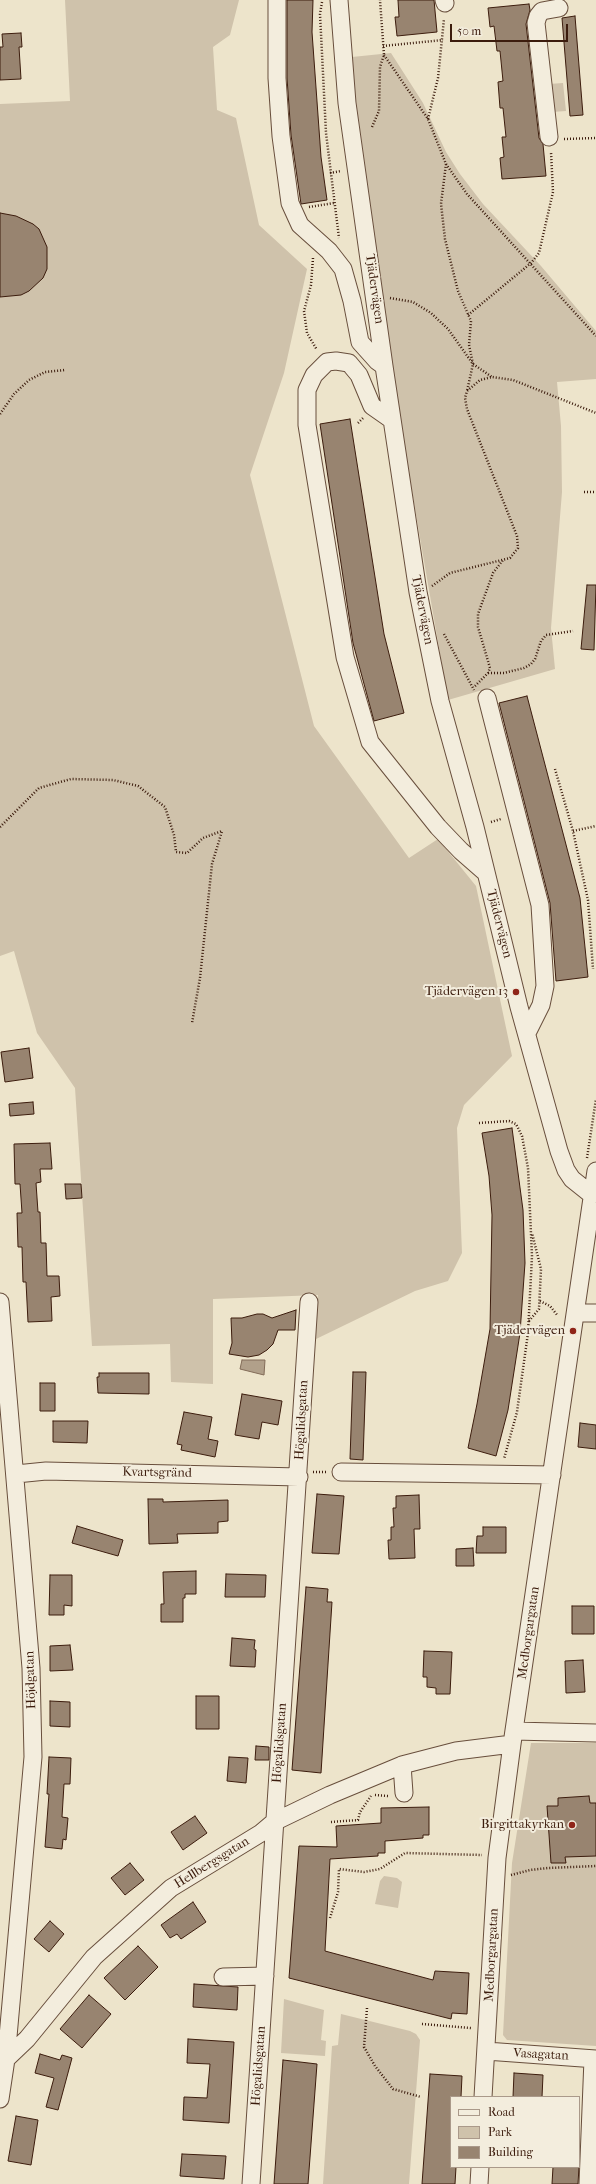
<!DOCTYPE html>
<html>
<head>
<meta charset="utf-8">
<style>
  body { margin:0 }
  #map { position:relative; width:596px; height:2184px; overflow:hidden; background:#ede4cb; font-family:"IM FELL French Canon",serif }
  canvas { display:block }
  .legend { position:absolute; left:450px; top:2096px; width:130px; height:72px; box-sizing:border-box; background:#f3eddd; border:1px solid #aa998a; margin:0; padding:5px 7px; list-style:none; font-size:12px; color:#3c1c0d }
  .legend li { display:flex; align-items:center; gap:8px; height:20px }
  .legend b { width:20px; border:1px solid #aa998a }
  .scale { position:absolute; left:450px; top:24px; width:118px; height:18px; box-sizing:border-box; border:2px solid #3c1c0d; border-top:0; padding-left:5px; font-size:12px; line-height:14px; white-space:nowrap; color:#3c1c0d; -webkit-text-stroke:3px #f3eddd; paint-order:stroke }
</style>
</head>
<body>
<div id="map">
<canvas width="596" height="2184"></canvas>
<ul class="legend">
<li><b style="height:5px;background:#f3eddd"></b>Road</li>
<li><b style="height:11px;background:#cfc2ab"></b>Park</li>
<li><b style="height:11px;background:#988470"></b>Building</li>
</ul>
<div class="scale">50 m</div>
</div>
<script>
const c = document.querySelector('canvas').getContext('2d');
c.lineJoin = 'round';
function fillPath(path, color) { c.fillStyle = color; c.fill(path, 'evenodd'); }
const shape = rows => new Path2D(rows.map(r => 'M' + r).join(''));
function trace(path, color, width, dash) { c.strokeStyle = color; c.lineWidth = width; c.lineCap = dash ? 'butt' : 'round'; c.setLineDash(dash || []); c.stroke(path); }
function label(font, color, halo, rows, align = 'center') {
  c.font = font + ' "IM FELL French Canon",serif'; c.lineWidth = 4; c.setLineDash([]); c.textBaseline = 'middle'; c.strokeStyle = halo; c.fillStyle = color; for (const [text, x, y, turn = 0] of rows) {
    c.save(); c.translate(x, y); c.rotate((+turn || 0) * Math.PI / 180); c.textAlign = isNaN(turn) ? turn : align; if (halo) c.strokeText(text, 0, 0); c.fillText(text, 0, 0); c.restore();
  }
}
fillPath(shape([
  [65,0,239,0,230,35,213,47,217,110,236,118,259,225,307,269,284,373,250,475,314,726,409,858,438,839,476,886,512,1056,464,1105,457,1128,462,1253,448,1281,415,1291,314,1340,318,1295,213,1299,213,1384,171,1382,170,1344,92,1346,75,1088,37,1033,14,951,0,956,0,104,70,101],
  [391,53,423,103,446,152,460,174,483,204,541,266,596,331,596,379,557,382,561,426,562,492,551,628,555,669,448,700,400,422,355,94,352,57],
  [563,83,566,111,552,112,549,84],
  [531,1743,596,1743,596,2046,507,2040,503,2035,512,1863],
  [384,1876,397,1878,402,1882,398,1908,375,1904,380,1881],
  [284,1999,324,2010,321,2040,326,2041,325,2056,281,2053],
  [341,2014,410,2031,416,2034,420,2040,409,2184,323,2184,332,2046,338,2045]
]), '#cfc2ab');
const water = shape([
  [242,1360,265,1360,264,1375,240,1369,242,1360]
]);
fillPath(water, '#b1a08a');
trace(water, '#826b58', 1);
const building = shape([
  [287,0,313,0,312,32,321,157,327,200,301,204,291,135,287,78,287,0],
  [398,0,434,0,437,32,397,36,395,17,399,17,398,0],
  [529,4,530,10,526,24,539,138,543,144,546,176,502,179,500,158,504,157,502,137,506,137,503,108,500,108,498,82,503,81,500,51,497,51,494,26,490,27,488,8,529,4],
  [575,16,583,115,570,116,562,18,575,16],
  [21,33,22,47,19,47,21,79,0,80,0,47,3,47,2,34,21,33],
  [0,213,16,216,33,224,39,229,47,247,47,269,43,278,29,291,21,295,0,297,0,213],
  [350,419,384,634,404,713,374,721,353,643,320,424,350,419],
  [587,585,596,585,594,650,581,649,587,585],
  [527,696,580,898,588,977,556,981,550,903,499,703,527,696],
  [29,1048,33,1078,5,1082,1,1052,29,1048],
  [33,1102,34,1114,10,1116,9,1104,33,1102],
  [512,1128,523,1210,525,1263,520,1333,508,1410,496,1456,468,1448,477,1404,490,1329,492,1215,489,1176,482,1133,512,1128],
  [50,1143,52,1169,40,1169,41,1182,36,1183,38,1212,40,1212,41,1243,46,1243,47,1276,59,1276,60,1296,51,1297,52,1321,28,1322,26,1282,23,1282,22,1247,18,1247,17,1213,22,1213,20,1184,15,1184,14,1144,50,1143],
  [65,1184,81,1184,82,1198,66,1199,65,1184],
  [296,1310,295,1330,278,1330,273,1344,267,1350,259,1355,248,1357,229,1354,232,1343,231,1318,242,1318,257,1314,263,1314,272,1318,296,1310],
  [353,1372,366,1372,363,1460,350,1459,353,1372],
  [99,1373,149,1373,149,1394,98,1393,97,1377,99,1377,99,1373],
  [40,1383,55,1383,55,1411,40,1411,40,1383],
  [242,1394,282,1401,278,1425,262,1422,259,1439,235,1435,242,1394],
  [184,1412,212,1417,208,1439,218,1441,215,1457,181,1450,182,1445,177,1444,184,1412],
  [53,1421,88,1421,87,1443,53,1442,53,1421],
  [580,1423,596,1425,596,1449,578,1447,580,1423],
  [317,1494,344,1496,339,1554,312,1553,317,1494],
  [419,1495,420,1529,414,1529,415,1558,389,1559,388,1540,391,1540,391,1527,394,1527,393,1508,396,1508,396,1496,419,1495],
  [148,1499,163,1499,163,1502,228,1500,228,1521,218,1522,218,1533,177,1534,178,1543,149,1544,148,1499],
  [77,1526,123,1540,118,1556,72,1543,77,1526],
  [483,1527,506,1527,506,1553,476,1553,477,1536,483,1536,483,1527],
  [473,1548,474,1566,456,1566,456,1549,473,1548],
  [196,1571,196,1594,185,1594,185,1598,183,1598,183,1622,161,1622,161,1604,164,1604,163,1572,196,1571],
  [226,1574,266,1575,265,1597,225,1597,226,1574],
  [50,1575,72,1575,72,1606,64,1605,64,1615,49,1615,50,1575],
  [306,1587,328,1589,327,1602,332,1602,321,1773,292,1770,306,1587],
  [572,1606,594,1606,594,1634,572,1634,572,1606],
  [232,1638,255,1640,254,1649,256,1650,255,1667,230,1666,232,1638],
  [70,1645,73,1670,50,1671,50,1646,70,1645],
  [424,1651,452,1652,450,1694,436,1694,436,1688,427,1687,427,1677,423,1677,424,1651],
  [583,1660,585,1692,566,1693,565,1661,583,1660],
  [196,1696,219,1696,219,1729,196,1729,196,1696],
  [50,1701,70,1702,70,1727,50,1726,50,1701],
  [256,1746,269,1747,269,1760,255,1760,256,1746],
  [49,1757,71,1758,70,1784,64,1784,62,1817,68,1818,66,1840,63,1839,62,1849,45,1847,49,1794,47,1794,49,1757],
  [229,1757,248,1758,246,1783,227,1781,229,1757],
  [589,1796,590,1803,596,1803,596,1856,565,1857,566,1863,551,1863,547,1806,558,1806,558,1798,589,1796],
  [429,1807,429,1835,423,1835,423,1838,385,1841,385,1853,378,1853,378,1856,330,1859,325,1951,433,1980,435,1971,469,1973,467,2014,452,2013,451,2019,289,1978,299,1846,337,1847,336,1826,381,1823,381,1808,429,1807],
  [195,1816,207,1833,183,1850,171,1832,195,1816],
  [130,1863,144,1880,125,1895,111,1878,130,1863],
  [193,1902,206,1922,181,1939,177,1934,170,1938,161,1925,193,1902],
  [50,1921,64,1934,49,1952,34,1939,50,1921],
  [138,1946,158,1967,125,2000,104,1978,138,1946],
  [194,1984,238,1987,237,2010,193,2007,194,1984],
  [89,1995,111,2014,82,2048,60,2029,89,1995],
  [188,2039,234,2042,229,2123,183,2120,184,2097,207,2098,210,2064,187,2063,188,2039],
  [40,2054,60,2060,62,2055,72,2058,58,2110,46,2107,54,2078,35,2073,40,2054],
  [283,2060,317,2064,308,2184,274,2184,283,2060],
  [514,2073,543,2075,542,2097,513,2097,514,2073],
  [430,2074,462,2076,461,2097,451,2097,451,2167,456,2167,455,2184,422,2184,430,2074],
  [16,2116,38,2120,31,2165,8,2161,16,2116],
  [182,2154,226,2156,224,2179,180,2176,182,2154],
  [553,2167,579,2167,578,2184,552,2184,553,2167]
]);
fillPath(building, '#988470');
trace(building, '#3c1c0d', 1);
const minor = shape([
  [277,0,277,78,281,136,290,203,300,225,329,251,343,269,352,301,360,342,377,361,384,366],
  [339,0,347,103,384,366,418,592,440,701,475,827,519,1007,559,1151,566,1170,572,1179,592,1195],
  [444,0,445,3],
  [549,137,536,23,538,16,542,11,559,8],
  [392,420,372,406,359,375,349,363,336,361,327,362,314,375,307,390,307,425,345,657,370,742,438,827,461,851,485,872],
  [487,698,540,905,545,986,541,1005,527,1033],
  [0,1302,31,1668,33,1757,6,2059,0,2099],
  [576,1313,596,1313],
  [341,1472,552,1475],
  [16,1474,46,1471,299,1477],
  [514,1731,596,1733],
  [402,1765,404,1793],
  [223,1977,265,1976],
  [486,2051,596,2059],
  [6,2059,27,2039,94,1957,171,1888,261,1833,274,1822,330,1795,402,1765,456,1751,512,1744],
  [483,2097,497,1858,512,1744,596,1171],
  [251,2184,309,1302],
  [479,2184,480,2167],
  [588,2184,593,2059]
]);
trace(minor, '#684e3c', 19);
trace(shape([
  [322,2,320,14,326,133,339,238],
  [383,46,443,40],
  [384,55,428,119,446,164,467,194,596,336],
  [428,119,438,78,444,19],
  [372,127,379,111,380,67,384,55,380,0],
  [564,139,596,138],
  [446,164,441,204,445,239,458,291,471,321,469,345,473,364,467,391],
  [330,173,341,171],
  [309,207,334,203],
  [313,258,311,285,304,311,307,333,317,350],
  [390,298,413,302,431,313,448,329,473,364,492,377],
  [468,315,531,263,539,253,553,192,551,152],
  [0,414,14,394,29,380,45,372,65,370],
  [358,423,363,418],
  [584,492,596,492],
  [432,586,450,573,510,558,518,548,517,536,467,409,465,398,467,391,480,380,492,377,513,380,596,413],
  [444,634,474,690],
  [488,673,504,673,524,668,531,664,535,659,541,641,546,635,573,631],
  [475,686,488,673,490,668,478,627,478,614,493,573,503,560],
  [555,769,573,831,588,900,593,969],
  [491,822,501,819],
  [0,827,39,788,71,779,113,780,138,786,165,807,174,835,176,852,187,853,203,838,222,831,212,864,200,978,192,1023],
  [573,831,596,826],
  [479,1123,509,1121,516,1124,522,1136,528,1168,532,1256,528,1333,517,1412,504,1459],
  [587,1158,596,1099],
  [540,1301,550,1306,558,1316],
  [529,1321,539,1309,541,1269,532,1233],
  [313,1472,326,1472],
  [375,1795,388,1796],
  [331,1822,358,1820,360,1812,371,1796],
  [511,1875,530,1870,548,1868,596,1866],
  [330,1918,338,1892,339,1869,364,1872,380,1869,405,1853,482,1855],
  [367,2008,364,2047,375,2066,393,2089,421,2097],
  [422,2024,471,2028]
]), '#3c1c0d', 2.5, [1, 2]);
trace(minor, '#f3eddd', 17);
for (const [x, y, r, color] of [
  [516,992,4,"#8f2418"],
  [573,1331,4,"#8f2418"],
  [572,1825,4,"#8f2418"]
]) { const dot = new Path2D(); dot.arc(x, y, r, 0, 2 * Math.PI); c.fillStyle = color; c.fill(dot); trace(dot, '#f3eddd', 1.5); }
label('13px', '#3c1c0d', '#f3eddd', [
  ["Tjädervägen",374,289,82],
  ["Tjädervägen",422,610,79],
  ["Tjädervägen",499,924,76],
  ["Högalidsgatan",302,1420,-87],
  ["Kvartsgränd",157,1473,1],
  ["Medborgargatan",529,1633,-82],
  ["Höjdgatan",31,1680,-92],
  ["Högalidsgatan",280,1743,-86],
  ["Hellbergsgatan",212,1863,-32],
  ["Medborgargatan",492,1955,-87],
  ["Vasagatan",541,2055,3],
  ["Högalidsgatan",259,2066,-86]
]);
label('13px', '#3c1c0d', '#f3eddd', [
  ["Tjädervägen 13",508,992],
  ["Tjädervägen",565,1331],
  ["Birgittakyrkan",564,1825]
], 'right');
</script>
</body>
</html>
